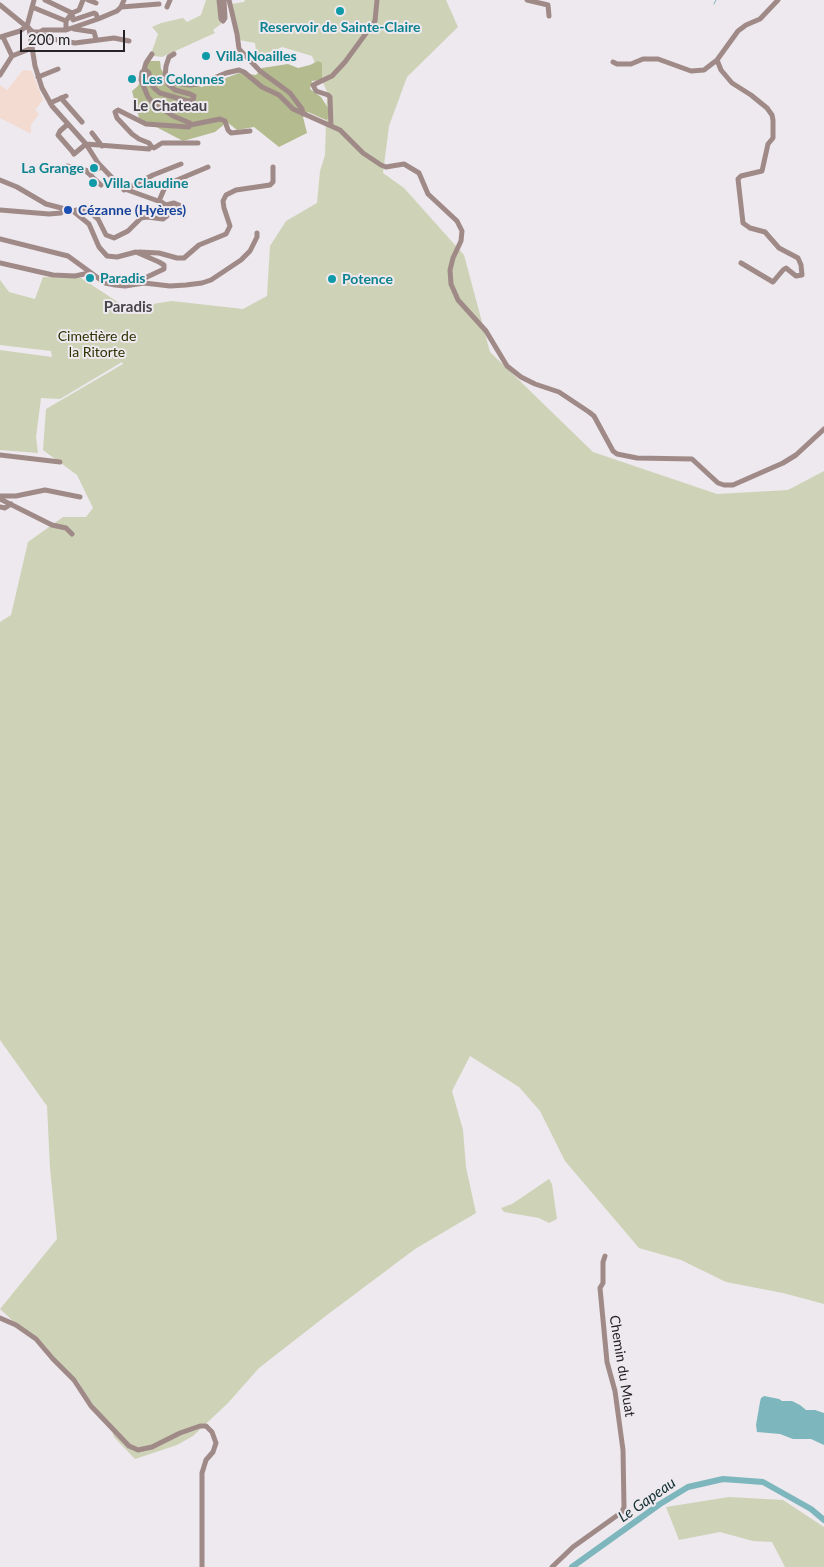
<!DOCTYPE html>
<html>
<head>
<meta charset="utf-8">
<style>
  body { margin:0 }
  #map { position:relative; width:824px; height:1567px; overflow:hidden; background:#ede9ee; font-family:Lato,sans-serif }
  canvas { display:block }
  .scale { position:absolute; left:20px; top:30px; width:105px; height:22px; box-sizing:border-box; border:2px solid #252325; border-top:0; padding-left:6px; font-size:15px; line-height:18px; white-space:nowrap; color:#252325; -webkit-text-stroke:4px #ede9ee; paint-order:stroke }
</style>
</head>
<body>
<div id="map">
<canvas width="824" height="1567"></canvas>
<div class="scale">200 m</div>
</div>
<script>
const c = document.querySelector('canvas').getContext('2d');
c.lineJoin = 'round';
function fillPath(path, color) { c.fillStyle = color; c.fill(path, 'evenodd'); }
const shape = rows => new Path2D(rows.map(r => 'M' + r).join(''));
function trace(path, color, width, dash) { c.strokeStyle = color; c.lineWidth = width; c.lineCap = dash ? 'butt' : 'round'; c.setLineDash(dash || []); c.stroke(path); }
function label(font, color, halo, rows, align = 'center') {
  c.font = font + ' Lato,sans-serif'; c.lineWidth = 4; c.setLineDash([]); c.textBaseline = 'middle'; c.strokeStyle = halo; c.fillStyle = color; for (const [text, x, y, turn = 0] of rows) {
    c.save(); c.translate(x, y); c.rotate((+turn || 0) * Math.PI / 180); c.textAlign = isNaN(turn) ? turn : align; if (halo) c.strokeText(text, 0, 0); c.fillText(text, 0, 0); c.restore();
  }
}
fillPath(shape([
  [23,70,32,71,43,100,35,110,39,114,31,125,31,134,0,118,0,85,7,90]
]), '#f4dbd2');
fillPath(shape([
  [206,0,218,0,221,24,213,30,215,33,162,57,154,56,151,54,158,34,152,27,161,23,183,18,187,22,201,15],
  [245,0,446,0,458,27,407,77,389,126,383,173,404,188,464,255,490,352,593,452,717,494,788,490,824,471,824,1304,783,1293,726,1282,681,1260,639,1248,565,1161,540,1111,519,1087,470,1056,452,1091,463,1130,466,1167,476,1213,415,1249,327,1315,259,1368,228,1403,193,1436,177,1445,135,1459,114,1437,110,1425,87,1397,78,1381,0,1309,57,1239,50,1168,47,1106,0,1040,0,622,11,615,28,542,63,517,86,517,93,508,77,475,43,450,46,409,123,364,122,362,60,399,41,398,36,437,38,453,0,450,0,350,52,357,51,351,0,345,0,280,9,292,35,299,43,277,81,278,127,308,172,301,243,309,267,296,270,246,286,221,317,203,320,171,325,155,327,92,312,56,282,47,257,58,255,43,239,40,231,4,244,2],
  [549,1179,552,1184,557,1219,549,1223,539,1218,504,1212,501,1208,512,1204],
  [729,1497,783,1500,824,1527,824,1567,785,1567,772,1542,753,1541,720,1532,679,1540,666,1507]
]), '#ced3b7');
fillPath(shape([
  [150,61,160,61,161,69,171,83,202,87,239,73,256,75,262,68,288,64,298,68,310,65,318,61,322,63,322,80,312,81,310,89,321,97,328,108,330,117,326,120,308,112,303,117,307,133,279,147,254,127,237,130,227,122,215,132,183,141,139,118,132,91,138,86,146,65]
]), '#b3bb8f');
fillPath(shape([
  [764,1396,779,1399,782,1401,792,1401,800,1405,806,1410,815,1410,824,1413,824,1445,811,1439,793,1439,780,1434,757,1432,756,1425,760,1402,761,1398]
]), '#7db6bd');
trace(shape([
  [714,4,716,0]
]), '#7db6bd', 1);
trace(shape([
  [572,1567,660,1504,688,1487,723,1479,763,1482,811,1509,824,1520]
]), '#7db6bd', 6);
trace(shape([
  [45,0,72,13,79,10,83,0],
  [88,0,96,3],
  [219,0,221,19,223,21,225,18,224,0],
  [229,0,237,34,239,49,260,71,290,93,302,109,303,114],
  [527,0,548,5,549,16],
  [0,5,33,32,40,32,43,30,66,30,98,19,117,11,121,7,124,0],
  [32,7,66,21],
  [121,7,159,4],
  [167,7,170,0],
  [29,28,35,66,42,88,52,106,86,144,98,163,122,188,161,202,166,205,169,211,167,216,163,219,147,217,141,218,128,231,114,238,106,235,98,219,91,213,81,209,73,211],
  [74,29,94,32,96,39],
  [66,30,66,21,72,13,73,20,94,13,96,14,98,19],
  [40,32,41,34,57,40,75,43,114,38,129,41],
  [0,37,20,31,27,26,34,0],
  [12,56,32,48],
  [717,60,721,70,732,83,751,95,767,108,772,115,773,120,773,138,768,144,762,171,741,176,738,179,743,223,750,228,765,232,779,248,798,258,801,265,802,275,796,276,786,268,783,270,773,282,741,263],
  [613,62,617,64,631,64,643,59,658,59,691,71,704,70,717,60,738,31,746,25,760,19,778,0],
  [144,70,146,63,152,54],
  [0,75,12,56,3,37],
  [38,77,58,69],
  [168,82,190,85,199,84,226,73,239,70,244,72,262,87,279,95,293,109,340,130,363,153,381,165,386,167,404,164,419,173,428,194,457,221,462,231,461,241,453,258,450,270,451,284,458,300,486,331,507,366,521,377,535,384,559,392,589,412,594,416,613,451,617,454,637,458,692,459,718,483,724,485,733,485,783,463,796,455,824,429],
  [61,98,82,122],
  [50,103,66,96],
  [68,124,60,131,58,135,72,151,74,154,86,144],
  [190,125,220,119,225,121,228,130,231,133,250,131],
  [331,126,330,97,328,95,316,91,313,85,332,76,345,62,375,21,377,0],
  [92,133,102,146],
  [86,144,149,149,151,146,149,143,139,139,132,134,117,118,115,112,118,110,146,124,189,127,190,125,190,123,173,116,153,103,148,97,141,80,142,72,147,71,149,73,150,83,154,88,160,93,188,101,193,100,194,96,190,94,175,90,168,84,165,77,166,66,169,57,174,54],
  [151,146,154,148,162,143,198,143],
  [67,166,93,172,101,167],
  [87,172,101,185],
  [0,180,17,187,46,204,73,211,89,224,99,247,107,256,117,257,136,252,159,262,164,265,164,269,147,277,143,280,144,283,125,286,115,285,105,283,68,256,0,239],
  [124,190,153,175,181,164],
  [159,201,165,187,170,183,208,167],
  [166,205,174,203,181,206],
  [0,210,49,214,61,213,63,209],
  [139,252,159,253,177,258,184,258,199,245,226,234,230,226,224,208,223,201,226,195,236,190,270,185,273,182,273,167],
  [0,263,53,275,75,276,89,273],
  [144,283,170,286,186,285,202,283,211,280,241,260,250,251,257,237,257,233],
  [0,455,60,462],
  [0,496,16,496,45,490,80,497],
  [0,499,52,525,66,528,72,534],
  [0,507,5,508,11,504],
  [0,1318,16,1325,36,1339,53,1359,74,1380,91,1406,129,1446,138,1450,152,1447,180,1433,200,1426,206,1426,212,1432,216,1443,213,1452,206,1460,202,1473,202,1567],
  [552,1567,573,1547,622,1512,624,1507,623,1450,615,1391,607,1362,600,1288,603,1283,603,1262,605,1256]
]), '#a08a88', 5);
for (const [x, y, r, color] of [
  [340,11,5,"#0f9aa8"],
  [206,56,5,"#0f9aa8"],
  [132,79,5,"#0f9aa8"],
  [94,168,5,"#0f9aa8"],
  [93,183,5,"#0f9aa8"],
  [68,210,5,"#1a4fb4"],
  [90,278,5,"#0f9aa8"],
  [332,279,5,"#0f9aa8"]
]) { const dot = new Path2D(); dot.arc(x, y, r, 0, 2 * Math.PI); c.fillStyle = color; c.fill(dot); trace(dot, '#ede9ee', 2); }
label('bold 14px', '#0d838f', '#ede9ee', [
  ["Reservoir de Sainte-Claire",340,27,"center"],
  ["Villa Noailles",216,56],
  ["Les Colonnes",142,79],
  ["La Grange",84,168,"right"],
  ["Villa Claudine",103,183],
  ["Paradis",100,278],
  ["Potence",342,279]
], 'left');
label('bold 14px', '#164399', '#ede9ee', [
  ["Cézanne (Hyères)",78,210]
], 'left');
label('14px', '#2d3200', '#ede9ee', [
  ["Cimetière de",97,336],
  ["la Ritorte",97,352]
]);
label('14px', '#252325', '#ede9ee', [
  ["Chemin du Muat",622,1366,81]
]);
label('bold 15px', '#49464a', '#ede9ee', [
  ["Le Chateau",170,106],
  ["Paradis",128,307]
]);
label('italic 15px', '#112f32', '#ede9ee', [
  ["Le Gapeau",647,1500,-35]
]);
</script>
</body>
</html>
